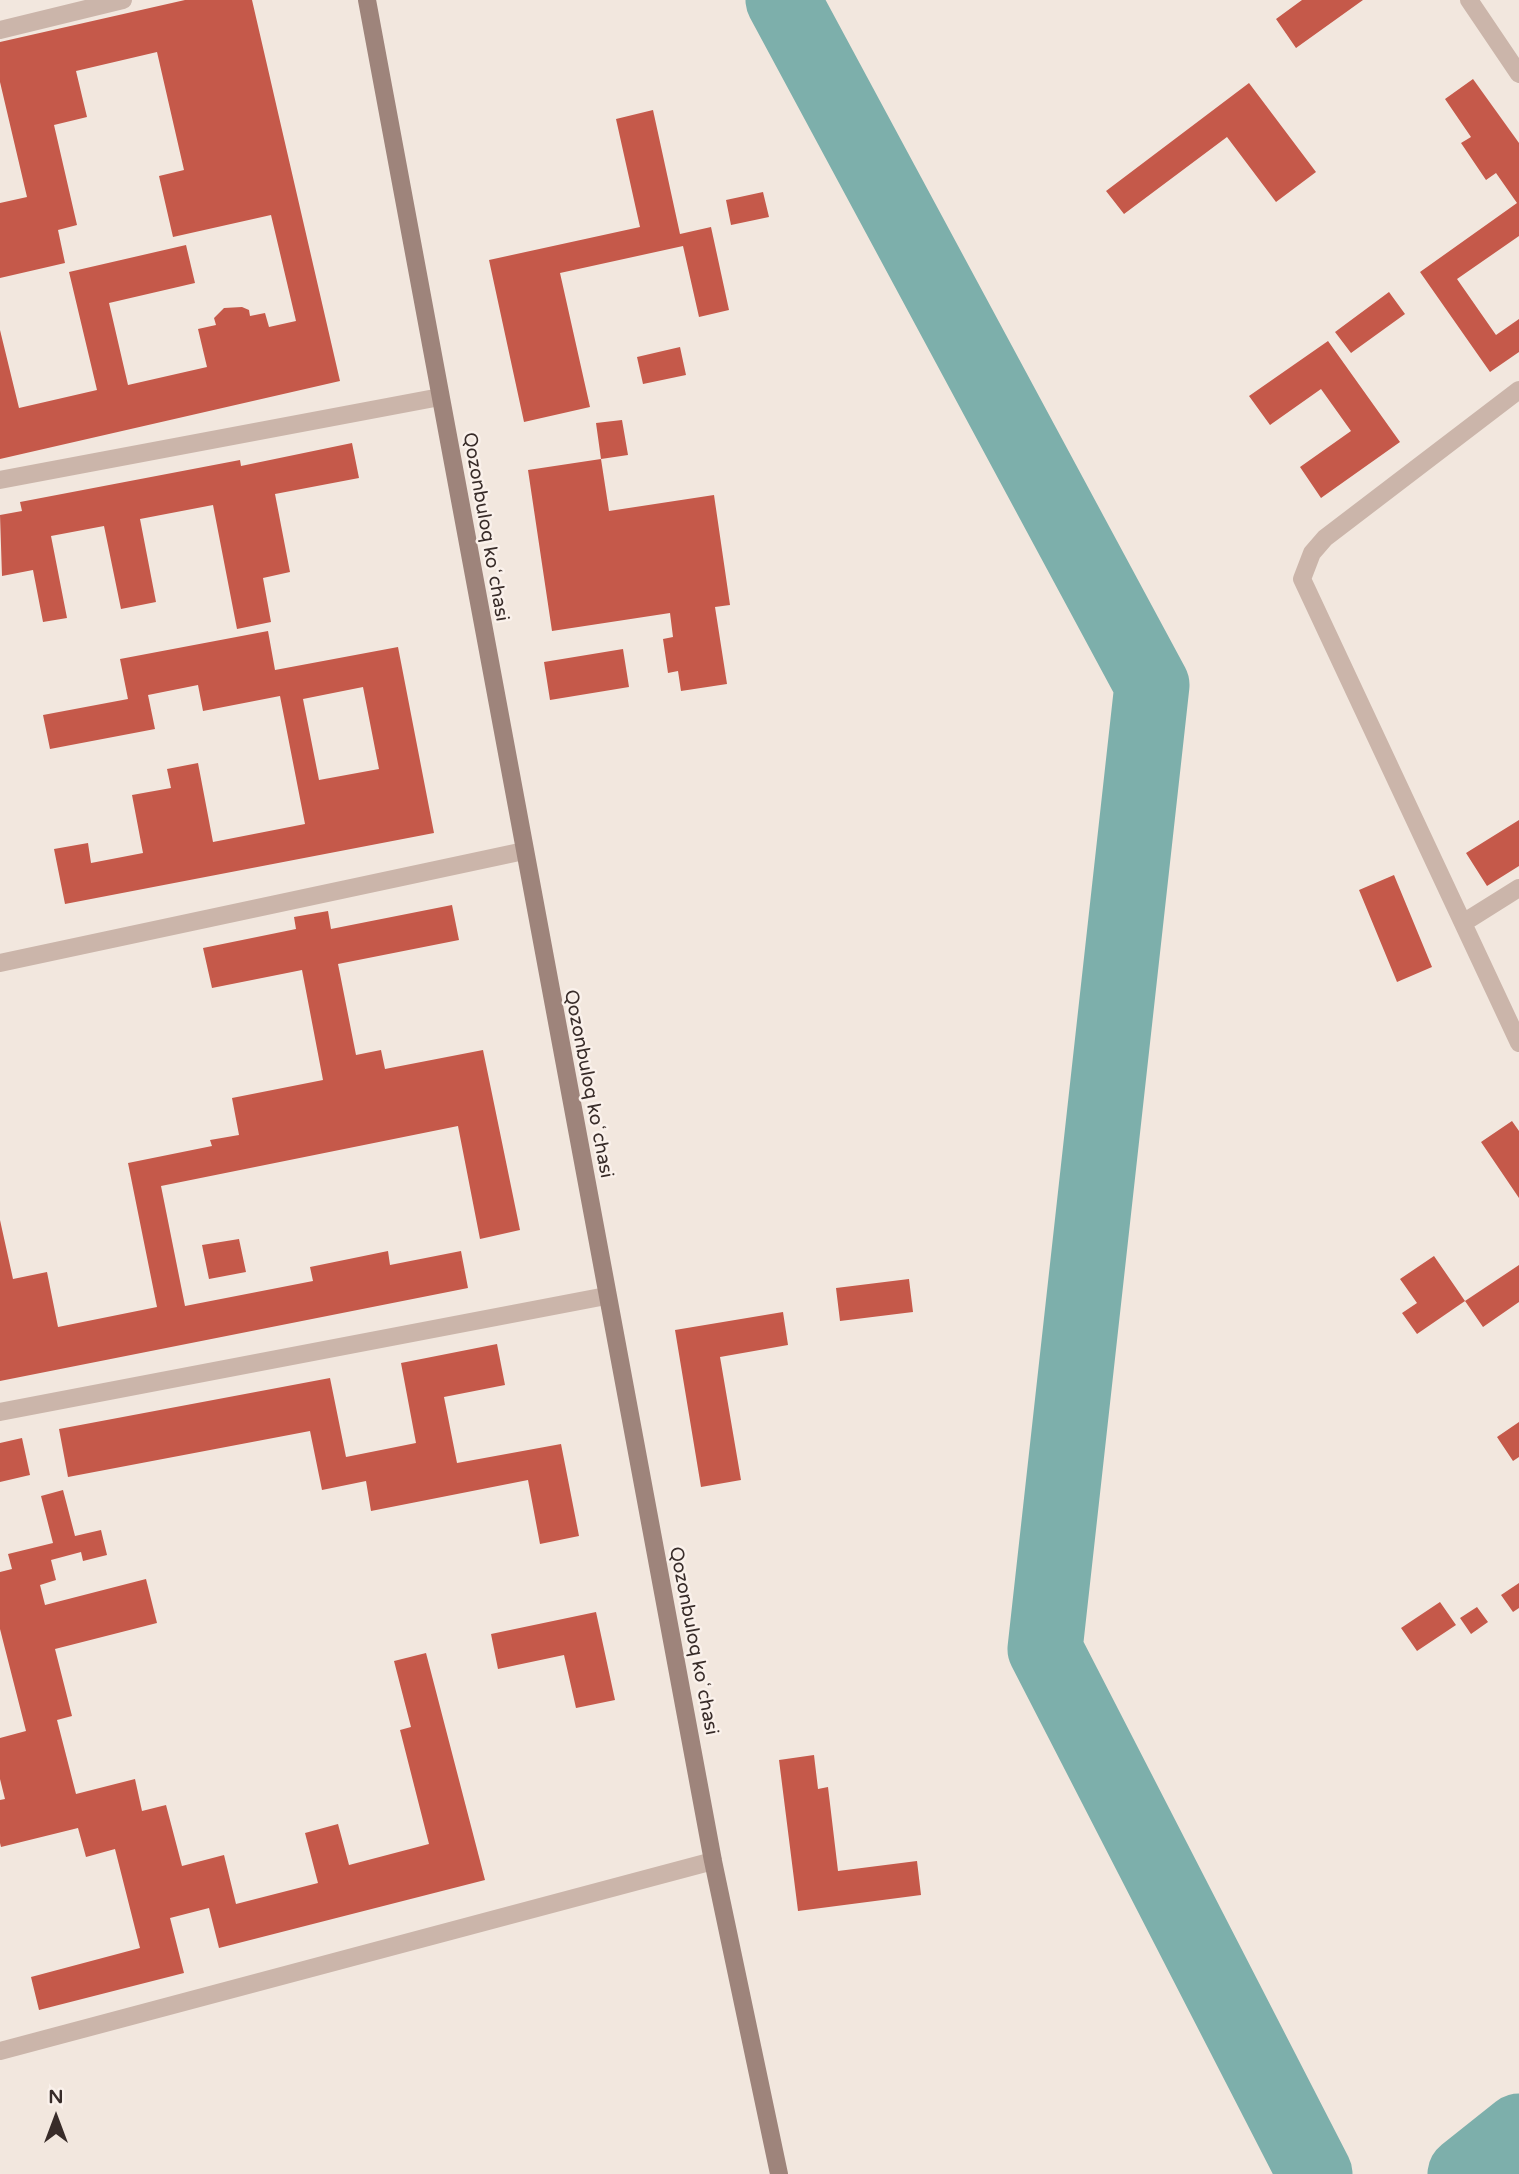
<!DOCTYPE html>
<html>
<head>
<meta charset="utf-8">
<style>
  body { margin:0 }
  #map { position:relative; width:1519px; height:2174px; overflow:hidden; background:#f2e7de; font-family:"Varela Round",sans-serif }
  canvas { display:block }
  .north { position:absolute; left:21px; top:2083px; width:70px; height:70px; -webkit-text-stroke:5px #faf1eb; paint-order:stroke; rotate:0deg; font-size:19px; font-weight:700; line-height:28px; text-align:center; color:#382c29 }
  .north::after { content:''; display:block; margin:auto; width:24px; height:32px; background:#382c29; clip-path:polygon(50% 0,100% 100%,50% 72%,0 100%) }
</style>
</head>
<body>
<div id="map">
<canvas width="1519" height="2174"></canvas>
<div class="north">N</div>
</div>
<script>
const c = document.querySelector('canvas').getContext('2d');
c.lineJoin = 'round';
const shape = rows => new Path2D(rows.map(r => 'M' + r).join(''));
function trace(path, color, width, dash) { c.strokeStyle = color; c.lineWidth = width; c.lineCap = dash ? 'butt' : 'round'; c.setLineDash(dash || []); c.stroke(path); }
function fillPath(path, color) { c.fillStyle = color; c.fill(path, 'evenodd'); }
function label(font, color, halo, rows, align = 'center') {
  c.font = font + ' "Varela Round",sans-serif'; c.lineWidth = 5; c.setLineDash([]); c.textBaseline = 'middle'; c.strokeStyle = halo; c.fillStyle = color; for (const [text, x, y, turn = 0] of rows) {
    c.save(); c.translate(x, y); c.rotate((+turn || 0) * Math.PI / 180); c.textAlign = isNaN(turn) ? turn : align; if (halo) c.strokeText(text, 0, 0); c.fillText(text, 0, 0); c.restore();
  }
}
trace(shape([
  [783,0,1152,685,1045,1649,1315,2174],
  [1465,2174,1519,2131]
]), '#7dafab', 75);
fillPath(shape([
  [185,0,252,0,340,381,0,459,0,330,19,408,97,390,69,272,186,245,195,283,109,303,128,385,207,367,198,329,216,325,214,318,224,308,242,307,249,310,250,316,265,313,269,327,296,321,271,215,173,237,159,176,184,170,157,52,76,71,87,117,54,125,77,225,58,230,65,263,0,278,0,203,27,197,0,82,0,42],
  [1302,0,1363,0,1296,48,1276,19],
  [1473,79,1519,143,1519,236,1457,279,1496,335,1519,319,1519,352,1490,372,1420,272,1517,203,1496,173,1486,180,1461,143,1471,137,1445,99],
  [1249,83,1316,172,1276,202,1227,137,1124,214,1106,191],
  [653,110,680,234,711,227,729,310,699,317,683,246,560,273,590,407,524,422,489,260,640,227,616,119],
  [763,192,769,217,731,225,726,200],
  [1389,292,1405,314,1351,353,1335,332],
  [1328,341,1400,442,1321,498,1300,467,1351,431,1321,389,1270,425,1249,396],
  [680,347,686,375,643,384,637,357],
  [622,420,628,455,601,459,596,423],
  [352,443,359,478,275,494,290,572,263,578,271,622,237,629,213,505,140,519,156,602,121,609,104,526,51,536,67,618,43,622,33,570,2,576,0,515,22,511,20,502,240,460,241,466],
  [601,459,609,511,714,495,730,605,715,607,727,684,681,691,678,671,668,673,663,639,673,637,670,613,552,631,528,470],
  [268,631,275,670,398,647,434,833,65,904,54,849,88,843,91,863,143,853,132,795,171,788,167,769,198,763,213,842,305,824,280,696,203,711,198,685,148,695,155,729,50,749,43,715,128,699,120,659],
  [363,687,379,769,319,780,303,699],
  [623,649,629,687,550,700,544,662],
  [1519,820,1519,866,1487,886,1466,853],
  [1394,875,1432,967,1397,982,1359,890],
  [452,905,459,940,338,964,356,1055,381,1050,385,1069,483,1050,520,1230,480,1239,458,1126,161,1186,185,1306,313,1281,310,1267,388,1251,390,1265,461,1251,468,1288,0,1381,0,1220,13,1279,47,1272,58,1327,157,1307,128,1163,212,1146,210,1140,239,1135,232,1098,323,1080,302,970,212,988,203,948,296,929,294,917,328,911,331,929],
  [1512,1121,1519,1131,1519,1198,1481,1142],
  [239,1239,246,1272,209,1279,202,1245],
  [1434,1256,1465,1301,1519,1265,1519,1302,1483,1327,1465,1301,1417,1334,1402,1313,1417,1303,1400,1279],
  [909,1279,913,1312,840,1321,836,1288],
  [783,1312,788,1345,720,1357,741,1480,701,1487,675,1330],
  [497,1344,505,1385,444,1397,457,1463,561,1444,579,1536,540,1544,528,1480,371,1511,366,1481,322,1490,310,1431,68,1477,59,1429,330,1378,346,1457,416,1443,401,1363],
  [1519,1422,1519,1457,1513,1461,1497,1437],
  [22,1438,30,1475,0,1482,0,1443],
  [63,1490,75,1536,101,1530,107,1555,83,1561,81,1552,51,1560,56,1580,40,1585,45,1605,146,1579,157,1623,55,1649,72,1716,57,1720,76,1794,135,1779,142,1811,166,1805,182,1866,224,1855,236,1904,318,1883,305,1833,338,1824,349,1865,429,1844,400,1730,411,1727,394,1661,426,1653,485,1880,219,1948,209,1908,170,1918,184,1973,39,2010,31,1977,140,1948,115,1849,86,1857,78,1828,1,1847,0,1843,0,1800,5,1799,0,1779,0,1738,26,1731,0,1629,0,1572,12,1569,8,1554,53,1543,41,1496],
  [1519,1583,1519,1608,1513,1612,1501,1595],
  [1440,1602,1456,1625,1417,1651,1401,1628],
  [1477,1607,1488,1622,1471,1634,1460,1618],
  [596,1612,615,1700,576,1708,564,1655,498,1669,491,1634],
  [814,1755,818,1789,828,1787,838,1871,917,1861,921,1895,798,1911,779,1760]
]), '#c5594a');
trace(shape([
  [1469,0,1519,74],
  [0,30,123,0],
  [1519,390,1325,538,1312,553,1302,579,1519,1043],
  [0,480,440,397],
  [1463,923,1519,888],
  [0,963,524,851],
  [0,1412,606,1296],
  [0,2051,713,1861]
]), '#cbb5aa', 18);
trace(shape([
  [367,0,713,1861,779,2174]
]), '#9e847b', 18);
label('19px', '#382c29', '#faf1eb', [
  ["Qozonbuloq koʻchasi",485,527,80],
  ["Qozonbuloq koʻchasi",588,1084,79],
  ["Qozonbuloq koʻchasi",693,1641,79]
]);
</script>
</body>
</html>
